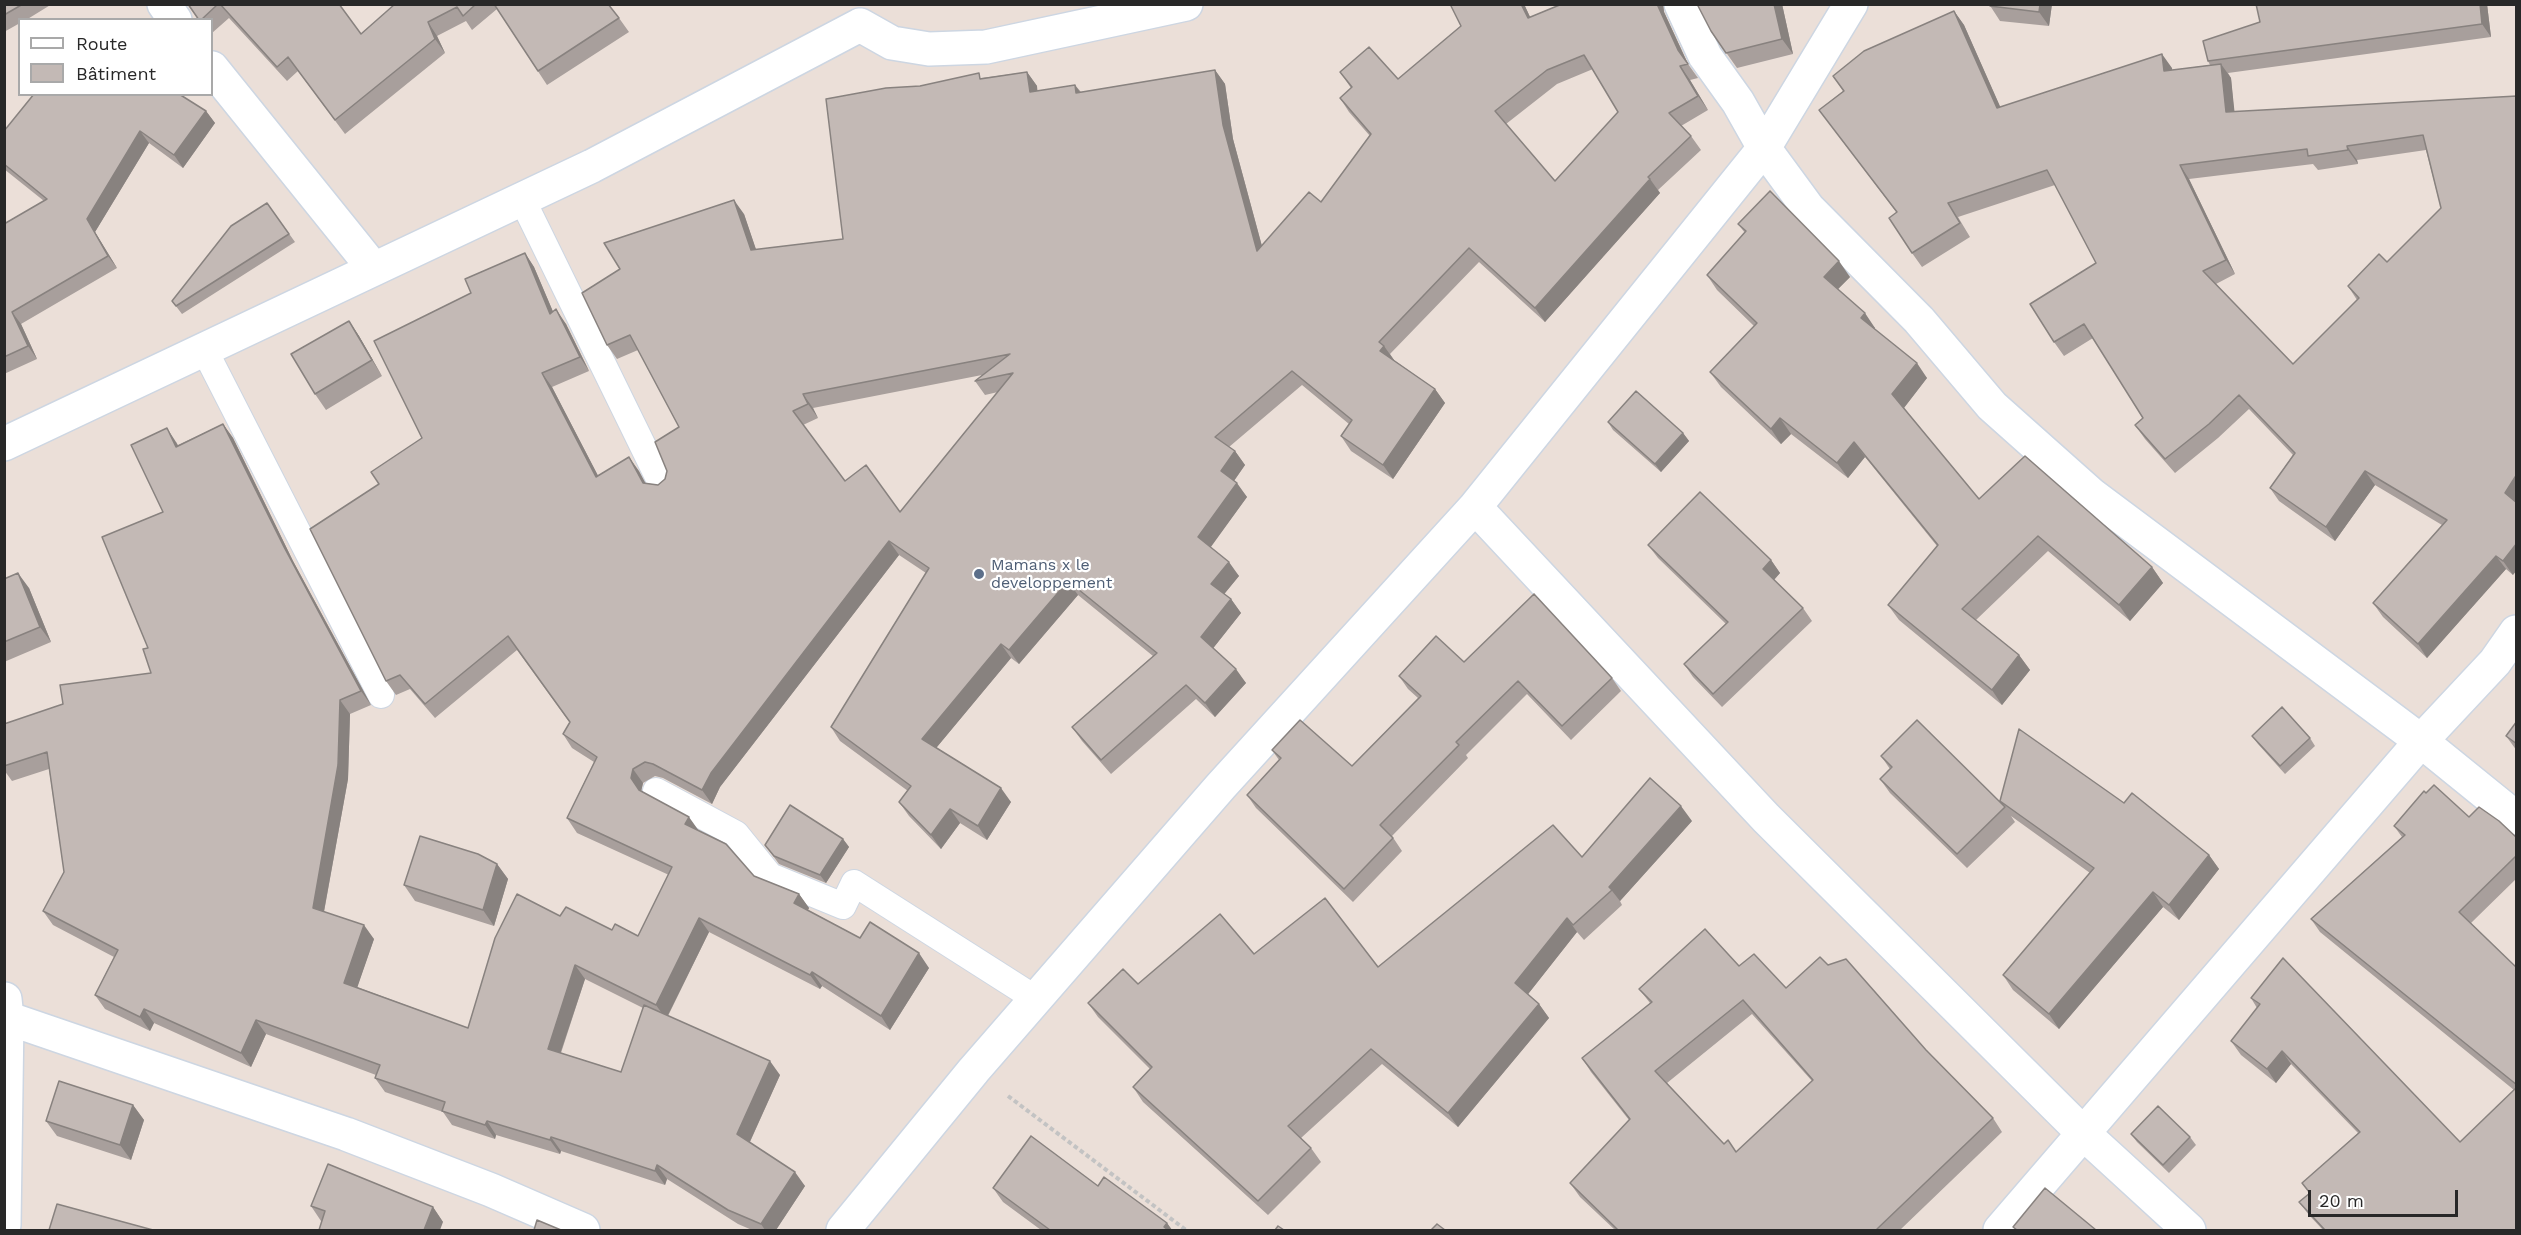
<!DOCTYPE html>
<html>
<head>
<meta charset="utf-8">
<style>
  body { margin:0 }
  #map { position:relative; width:2521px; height:1235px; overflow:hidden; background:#ebdfd8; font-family:"Work Sans",sans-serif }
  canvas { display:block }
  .frame { position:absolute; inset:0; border:6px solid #282828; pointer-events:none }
  .legend { position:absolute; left:18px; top:18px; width:195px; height:78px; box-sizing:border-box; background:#fff; border:2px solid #a9a9a9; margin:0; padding:8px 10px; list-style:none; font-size:18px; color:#282828 }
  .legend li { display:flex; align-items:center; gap:12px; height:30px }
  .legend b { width:30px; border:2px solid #a9a9a9 }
  .scale { position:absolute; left:2308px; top:1190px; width:150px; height:27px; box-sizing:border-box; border:3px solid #282828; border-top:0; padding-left:8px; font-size:18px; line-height:21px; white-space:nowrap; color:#282828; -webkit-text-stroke:4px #fff; paint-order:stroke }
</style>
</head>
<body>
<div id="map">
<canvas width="2521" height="1235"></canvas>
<div class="frame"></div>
<ul class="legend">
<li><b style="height:8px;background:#fff"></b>Route</li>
<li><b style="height:16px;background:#c3b9b5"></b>Bâtiment</li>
</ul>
<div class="scale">20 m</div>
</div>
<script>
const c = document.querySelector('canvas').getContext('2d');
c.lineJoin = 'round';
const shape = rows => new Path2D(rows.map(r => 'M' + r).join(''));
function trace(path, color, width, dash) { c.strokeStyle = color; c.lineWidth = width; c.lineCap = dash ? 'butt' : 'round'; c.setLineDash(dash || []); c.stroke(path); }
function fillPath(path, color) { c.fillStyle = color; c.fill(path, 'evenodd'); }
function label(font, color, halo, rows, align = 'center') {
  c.font = font + ' "Work Sans",sans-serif'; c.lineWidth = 4.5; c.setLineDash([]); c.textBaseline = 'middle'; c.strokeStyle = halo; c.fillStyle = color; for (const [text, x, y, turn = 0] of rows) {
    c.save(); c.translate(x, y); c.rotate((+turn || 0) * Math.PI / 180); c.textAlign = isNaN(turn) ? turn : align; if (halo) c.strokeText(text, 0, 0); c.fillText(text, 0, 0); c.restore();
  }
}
const lane = shape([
  [522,199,662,485],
  [204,349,381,695],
  [656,791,736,834,770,876,843,906,854,883,1036,999]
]);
const street = shape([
  [164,4,175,20],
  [1681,4,1705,56,1738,102,1764,148,1808,208,1919,320,1992,406,2092,495,2421,741,2516,818],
  [860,25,892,43,929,49,986,47,1186,4],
  [212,68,374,269],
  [4,444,592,166,860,25],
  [1475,507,1766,818,2083,1133,2189,1230],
  [7,1018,346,1134,491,1190,583,1230],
  [4,1225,7,1018,5,999],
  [843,1230,974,1070,1221,786,1475,507,1764,148,1851,4],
  [2000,1230,2421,741,2495,662,2516,632]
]);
trace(lane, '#cdd6e2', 28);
trace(street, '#cdd6e2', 36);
trace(shape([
  [1008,1096,1186,1230]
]), '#c3c3c3', 4, [4.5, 3]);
trace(lane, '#fff', 26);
trace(street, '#fff', 33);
fillPath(shape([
  [4,4,52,4,26,20,20,20,20,23,4,32],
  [187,4,339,4,361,34,395,4,608,4,619,18,629,32,547,85,497,9,472,30,466,21,437,36,445,53,345,134,298,71,287,81,229,18,212,33,212,20,199,20],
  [1450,4,1524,4,1530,17,1562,4,1663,4,1664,12,1688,64,1698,78,1690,80,1708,110,1681,126,1691,136,1701,150,1658,190,1660,193,1545,322,1479,262,1390,354,1394,360,1435,389,1445,403,1393,479,1351,451,1341,436,1349,424,1302,385,1229,447,1235,451,1245,465,1234,481,1247,497,1210,547,1239,576,1224,594,1231,599,1241,613,1213,648,1246,683,1215,717,1196,699,1111,774,1082,741,1072,727,1153,656,1078,595,1019,664,1011,658,936,748,1011,802,987,840,960,823,941,849,909,816,899,802,908,791,840,741,831,727,926,573,899,555,720,787,712,804,663,778,655,776,643,783,641,791,698,830,754,876,799,894,809,908,808,910,860,938,929,968,890,1030,822,986,820,989,709,932,668,1016,780,1075,750,1142,805,1186,776,1230,752,1230,738,1224,667,1179,665,1185,561,1151,560,1154,496,1135,495,1139,452,1125,443,1112,385,1092,375,1078,376,1075,266,1034,251,1067,154,1023,150,1031,105,1009,95,995,114,957,53,925,43,911,64,872,49,769,12,781,4,770,4,766,63,704,151,673,148,648,163,512,176,442,178,445,223,424,233,438,293,561,371,705,350,714,348,779,324,912,374,939,357,987,468,1028,560,916,612,930,638,936,669,875,577,833,567,818,594,762,572,748,563,734,570,723,517,650,435,718,410,689,396,695,386,681,379,484,422,438,471,293,525,253,534,267,553,312,566,324,589,371,552,387,598,476,629,457,645,483,658,485,665,479,679,427,638,350,617,359,607,345,744,214,756,250,843,239,920,86,1027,72,1037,86,1037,91,1075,85,1081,92,1215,70,1225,84,1233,139,1262,246,1321,202,1370,136,1349,112,1340,98,1351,88,1340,72,1398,79,1461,26],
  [1593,69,1618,112,1555,181,1506,124,1557,84],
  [982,375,975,381,985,395,998,392,900,512,845,481,803,425,818,418,813,408],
  [585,979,643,1008,621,1072,561,1053],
  [1782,4,1793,54,1737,68,1711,31],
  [1989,4,2052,4,2049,26,2000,21],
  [2487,4,2491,37,2228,73,2231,78,2234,112,2517,96,2513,575,2506,569,2427,658,2383,617,2373,603,2442,525,2375,485,2335,541,2279,501,2270,488,2293,455,2249,409,2218,438,2175,473,2145,439,2135,425,2143,418,2093,338,2064,356,2054,342,2096,263,2055,185,1958,217,1970,237,1922,267,1912,253,1897,213,1819,110,1843,91,1833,76,1954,11,1964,25,2000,107,2172,68,2172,70,2210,65,2208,61],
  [2426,150,2441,208,2387,262,2348,286,2357,300,2293,364,2216,284,2235,274,2189,179,2313,164,2318,170,2358,164,2357,160],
  [206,111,215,123,183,168,149,143,95,232,117,268,21,324,37,359,4,374,4,224,44,201,4,169,4,131],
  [267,203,295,242,182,314,172,301],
  [1738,224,1850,277,1838,289,1875,328,1875,329,1927,378,1904,408,1979,499,2152,567,2163,583,2130,621,2048,551,1976,620,2019,655,2030,670,2002,705,1899,620,1888,605,1937,546,1865,457,1848,478,1791,434,1781,444,1721,387,1710,372,1754,326,1717,290,1707,275,1745,233],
  [349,321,359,336,382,376,326,410,315,394],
  [1608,422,1683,433,1689,441,1661,472,1613,430],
  [1648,545,1771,560,1780,573,1774,580,1803,608,1812,621,1722,707,1693,677,1684,664,1726,624,1658,558],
  [4,579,29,588,51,642,4,662],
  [1464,662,1612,678,1621,691,1571,740,1527,694,1466,755,1468,758,1392,836,1402,851,1353,902,1256,808,1247,795,1279,760,1272,750,1352,766,1418,698,1408,689,1399,676],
  [2517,721,2517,751,2506,736],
  [2252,736,2310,738,2315,746,2285,774,2258,744],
  [1881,756,2004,807,2000,801,2124,803,2209,855,2219,869,2179,920,2163,907,2059,1029,2013,990,2003,975,2090,873,2011,816,2015,822,1967,868,1890,793,1880,779,1890,769],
  [2426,793,2469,817,2517,838,2517,878,2471,923,2517,968,2517,1230,2323,1230,2309,1215,2299,1202,2309,1193,2302,1183,2358,1133,2291,1064,2276,1083,2241,1055,2231,1041,2257,1008,2251,998,2460,1142,2514,1090,2320,932,2311,919,2402,837,2394,826],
  [1692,821,1620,901,1622,905,1584,940,1577,932,1528,994,1539,1004,1549,1018,1458,1127,1382,1064,1301,1138,1311,1148,1321,1162,1268,1215,1143,1102,1133,1087,1150,1069,1098,1017,1088,1003,1254,954,1378,967,1582,857],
  [843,839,849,847,826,883,779,864,765,845],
  [497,864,508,879,494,926,415,901,404,885],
  [1828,965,1926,1050,1993,1118,2002,1132,1900,1230,1615,1230,1580,1197,1570,1183,1629,1120,1591,1072,1582,1058,1650,1003,1639,989,1739,966,1786,988],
  [1752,1014,1812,1081,1736,1152,1724,1144,1667,1083],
  [133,1105,144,1120,131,1160,57,1136,46,1121],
  [2131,1134,2190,1137,2196,1145,2169,1173,2137,1142],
  [1098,1186,1167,1223,1172,1230,1041,1230,1003,1202,993,1188],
  [311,1206,433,1207,443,1222,321,1221]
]), '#a89f9c');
fillPath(shape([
  [1521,4,1524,4,1537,32,1528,18],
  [1657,4,1663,4,1664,12,1688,64,1678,50],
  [1774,4,1782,4,1793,54,1782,39],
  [2040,4,2052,4,2049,26,2039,12],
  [2480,4,2487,4,2491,37,2482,24],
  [1954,11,1964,25,2007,122,1997,108],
  [428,22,437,36,445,53,435,39],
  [2162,54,2172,68,2174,85,2164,71],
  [2221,64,2231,78,2236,126,2226,112],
  [1680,66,1690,80,1708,110,1698,96],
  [1215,70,1225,84,1233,139,1267,265,1257,251,1223,125],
  [1027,72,1037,86,1039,106,1030,92],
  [1075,85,1085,99,1076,93],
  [206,111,215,123,183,168,174,155],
  [140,131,149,143,95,232,117,268,108,256,87,219],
  [2347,146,2357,160,2358,164,2348,150],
  [2180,165,2189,179,2235,274,2226,260],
  [1650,179,1660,193,1545,322,1535,308],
  [734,200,744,214,761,264,751,250],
  [525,253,534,267,560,328,550,314],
  [1839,261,1850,277,1835,292,1824,277],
  [556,309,566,324,589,371,580,357],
  [12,312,21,324,37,359,28,346],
  [1865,313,1875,328,1871,333,1861,318],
  [349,321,359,336,382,376,372,360],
  [1384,346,1394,360,1390,365,1380,351],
  [1917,363,1927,378,1903,409,1892,394],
  [542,373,552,387,606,491,596,477],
  [1435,389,1445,403,1393,479,1383,465],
  [803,394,813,408,818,418,808,404],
  [1780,418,1791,434,1781,444,1771,429],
  [223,424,233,438,293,561,371,705,361,691,284,547],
  [167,428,176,442,185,461,176,447],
  [1683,433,1689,441,1661,472,1655,464],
  [1854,442,1865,457,1848,478,1837,463],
  [1235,451,1245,465,1231,485,1221,471],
  [629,457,639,471,653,497,643,483],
  [2365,471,2375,485,2335,541,2326,527],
  [2517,474,2517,504,2505,493],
  [1237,483,1247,497,1208,551,1198,537],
  [889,541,899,555,720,787,712,804,702,790,711,773],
  [2517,543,2517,570,2513,575,2503,561],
  [2496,556,2506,569,2427,658,2418,644],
  [1771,560,1780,573,1772,582,1763,569],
  [1229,562,1239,576,1221,598,1211,584],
  [2152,567,2163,583,2130,621,2119,605],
  [18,573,29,588,51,642,40,627],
  [1068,581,1078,595,1019,664,1009,650],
  [1231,599,1241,613,1211,651,1201,637],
  [1001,644,1011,658,932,753,922,739],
  [2019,655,2030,670,2002,705,1992,690],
  [1236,669,1246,683,1215,717,1205,703],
  [340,700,350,714,348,779,322,922,313,908],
  [633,769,643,783,641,792,648,804,631,778],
  [1001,788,1011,802,987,840,978,826],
  [1681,806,1692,821,1620,901,1609,887],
  [950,809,960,823,941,849,931,835],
  [689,817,699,831,685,824],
  [843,839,849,847,826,883,820,875],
  [2209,855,2219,869,2179,920,2169,905],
  [497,864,508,879,494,926,483,910],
  [2153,892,2163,907,2059,1029,2049,1014],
  [799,894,809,908,804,917,794,903],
  [699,918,709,932,666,1019,656,1005],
  [1567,918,1577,932,1525,998,1515,983],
  [364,925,374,939,354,997,344,983],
  [919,953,929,968,890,1030,881,1016],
  [575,965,585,979,557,1063,548,1049],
  [812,972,822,986,820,989,810,975],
  [1539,1004,1549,1018,1458,1127,1448,1113],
  [144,1009,154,1023,150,1031,140,1017],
  [256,1020,266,1034,251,1067,241,1053],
  [2282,1051,2291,1064,2276,1083,2267,1069],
  [770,1061,780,1075,747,1148,737,1134],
  [133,1105,144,1120,131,1160,120,1145],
  [487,1121,496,1135,495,1139,485,1125],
  [551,1137,561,1151,560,1154,550,1140],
  [657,1165,667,1179,665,1185,655,1171],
  [795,1172,805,1186,776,1230,765,1230,761,1224],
  [433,1207,443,1222,440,1230,424,1230],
  [1167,1223,1172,1230,1166,1230,1164,1227]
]), '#88827f');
const building = shape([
  [4,4,23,4,4,15,4,4],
  [188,4,218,4,201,20,199,20,188,4],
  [220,4,339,4,361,34,395,4,476,4,463,16,457,7,428,22,435,39,335,120,288,57,277,67,220,4],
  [494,4,608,4,619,18,538,71,494,4],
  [1450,4,1521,4,1528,18,1562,4,1657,4,1678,50,1688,64,1680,66,1698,96,1669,113,1691,136,1648,177,1650,179,1535,308,1469,248,1379,342,1384,346,1380,351,1435,389,1383,465,1341,436,1352,420,1292,371,1215,437,1235,451,1221,471,1237,483,1198,537,1229,562,1211,584,1231,599,1201,637,1236,669,1205,703,1186,685,1101,760,1072,727,1157,653,1068,581,1009,650,1001,644,922,739,1001,788,978,826,950,809,931,835,899,802,911,786,831,727,929,568,889,541,711,773,702,790,653,764,645,762,633,769,631,778,639,790,689,817,685,824,726,844,754,876,799,894,794,903,860,938,870,922,919,953,881,1016,812,972,810,975,699,918,656,1005,575,965,548,1049,621,1072,644,1005,770,1061,737,1134,795,1172,761,1224,728,1210,657,1165,655,1171,551,1137,550,1140,487,1121,485,1125,442,1111,445,1102,375,1078,380,1065,256,1020,241,1053,144,1009,140,1017,95,995,118,950,43,911,64,872,47,752,4,766,4,724,63,704,60,685,151,673,143,649,148,648,102,537,163,512,131,445,167,428,176,447,223,424,284,547,361,691,340,700,338,765,313,908,364,925,344,983,468,1028,495,938,517,894,560,916,566,907,612,930,615,924,638,936,672,867,567,818,597,757,563,734,570,722,508,636,425,704,400,675,386,681,310,529,379,484,371,472,422,438,374,341,471,293,465,279,525,253,550,314,556,309,580,357,542,373,596,477,629,457,643,483,658,485,665,479,667,471,655,442,679,427,630,335,607,345,582,293,620,269,604,243,734,200,751,250,843,239,826,99,886,88,920,86,979,73,980,79,1027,72,1030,92,1075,85,1076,93,1215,70,1223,125,1257,251,1309,192,1321,202,1371,134,1340,98,1352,87,1340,72,1369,47,1398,79,1461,26,1450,4],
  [1584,55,1618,112,1555,181,1495,111,1547,70,1584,55],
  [1010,354,975,381,1013,373,900,512,866,465,845,481,793,411,808,404,803,394,1010,354],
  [1697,4,1774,4,1782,39,1726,53,1711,31,1697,4],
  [1989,4,2040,4,2039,12,1990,6,1989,4],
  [2256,4,2480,4,2482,24,2208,61,2203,41,2260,22,2256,4],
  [1954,11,1997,108,2162,54,2164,71,2221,64,2226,112,2517,96,2517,474,2505,493,2517,503,2517,543,2503,561,2496,556,2418,644,2373,603,2447,520,2365,471,2326,527,2270,488,2295,453,2239,395,2209,424,2165,459,2135,425,2143,418,2084,324,2054,342,2030,304,2096,263,2047,170,1948,203,1960,223,1912,253,1889,218,1897,212,1819,110,1844,91,1833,76,1864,51,1954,11],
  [2423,135,2441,208,2387,262,2379,254,2348,286,2359,298,2293,364,2203,271,2226,260,2180,165,2307,149,2308,156,2348,150,2347,146,2423,135],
  [34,94,179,94,206,111,174,155,140,131,87,219,108,256,12,312,28,346,4,357,4,224,47,199,4,164,4,131,34,94],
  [1770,191,1839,261,1824,277,1865,313,1861,318,1917,363,1892,394,1979,499,2025,456,2152,567,2119,605,2038,536,1962,609,2019,655,1992,690,1888,605,1938,545,1854,442,1837,463,1780,418,1771,429,1710,372,1757,323,1707,275,1746,231,1738,224,1770,191],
  [267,203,289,234,176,306,172,301,231,226,267,203],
  [349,321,372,360,315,394,291,354,349,321],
  [1636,391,1683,433,1655,464,1608,422,1636,391],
  [1700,492,1771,560,1763,569,1803,608,1713,694,1684,664,1728,622,1648,545,1700,492],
  [18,573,40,627,4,642,4,579,18,573],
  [1534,594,1612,678,1562,726,1518,681,1456,742,1459,745,1380,825,1393,838,1344,889,1247,795,1281,758,1272,750,1300,720,1352,766,1421,696,1399,676,1436,636,1464,662,1534,594],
  [2282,707,2310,738,2280,766,2252,736,2282,707],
  [1917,720,2005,807,1957,854,1880,779,1892,767,1881,756,1917,720],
  [2517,721,2517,744,2506,736,2517,721],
  [2019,729,2124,803,2132,793,2209,855,2169,905,2153,892,2049,1014,2003,975,2094,868,2000,801,2019,729],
  [1650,778,1681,806,1609,887,1612,890,1573,925,1567,918,1515,983,1539,1004,1448,1113,1371,1049,1288,1126,1311,1148,1258,1201,1133,1087,1152,1067,1088,1003,1123,969,1138,984,1220,914,1254,954,1325,898,1378,967,1553,825,1582,857,1650,778],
  [2434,785,2469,817,2479,807,2499,821,2517,838,2517,855,2459,912,2517,968,2517,1085,2311,919,2405,835,2394,826,2424,791,2426,793,2434,785],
  [790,805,843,839,820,875,774,856,765,845,790,805],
  [420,836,478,854,497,864,483,910,404,885,420,836],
  [1705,929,1739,966,1754,954,1786,988,1820,957,1828,965,1846,959,1926,1050,1993,1118,1877,1229,1878,1230,1618,1230,1570,1183,1630,1119,1582,1058,1652,1002,1639,989,1705,929],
  [1743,1000,1813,1080,1736,1152,1728,1140,1724,1144,1655,1071,1743,1000],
  [2283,958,2460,1142,2517,1087,2517,1230,2325,1230,2299,1202,2310,1193,2302,1183,2360,1132,2282,1051,2267,1069,2231,1041,2260,1004,2251,998,2283,958],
  [59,1081,133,1105,120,1145,46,1121,59,1081],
  [2158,1106,2190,1137,2163,1165,2131,1134,2158,1106],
  [1031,1136,1098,1186,1104,1177,1167,1223,1164,1227,1168,1230,1050,1230,993,1188,1031,1136],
  [328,1164,433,1207,424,1230,426,1230,319,1230,325,1211,311,1206,328,1164],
  [2045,1188,2096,1230,2017,1230,2013,1227,2045,1188],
  [57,1204,153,1230,49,1230,57,1204],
  [537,1220,561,1230,534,1230,537,1220],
  [1437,1224,1445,1230,1431,1230,1437,1224],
  [1278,1226,1284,1230,1275,1230,1278,1226]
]);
fillPath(building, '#c3b9b5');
trace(building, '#88827f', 1.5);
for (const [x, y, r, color] of [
  [979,574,6,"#5c6f8a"]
]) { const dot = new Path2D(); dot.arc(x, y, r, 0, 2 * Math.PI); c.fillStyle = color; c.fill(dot); trace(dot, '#fff', 2); }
label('16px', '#4e5e75', '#fff', [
  ["Mamans x le",991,565],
  ["developpement",991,583]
], 'left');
</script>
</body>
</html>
